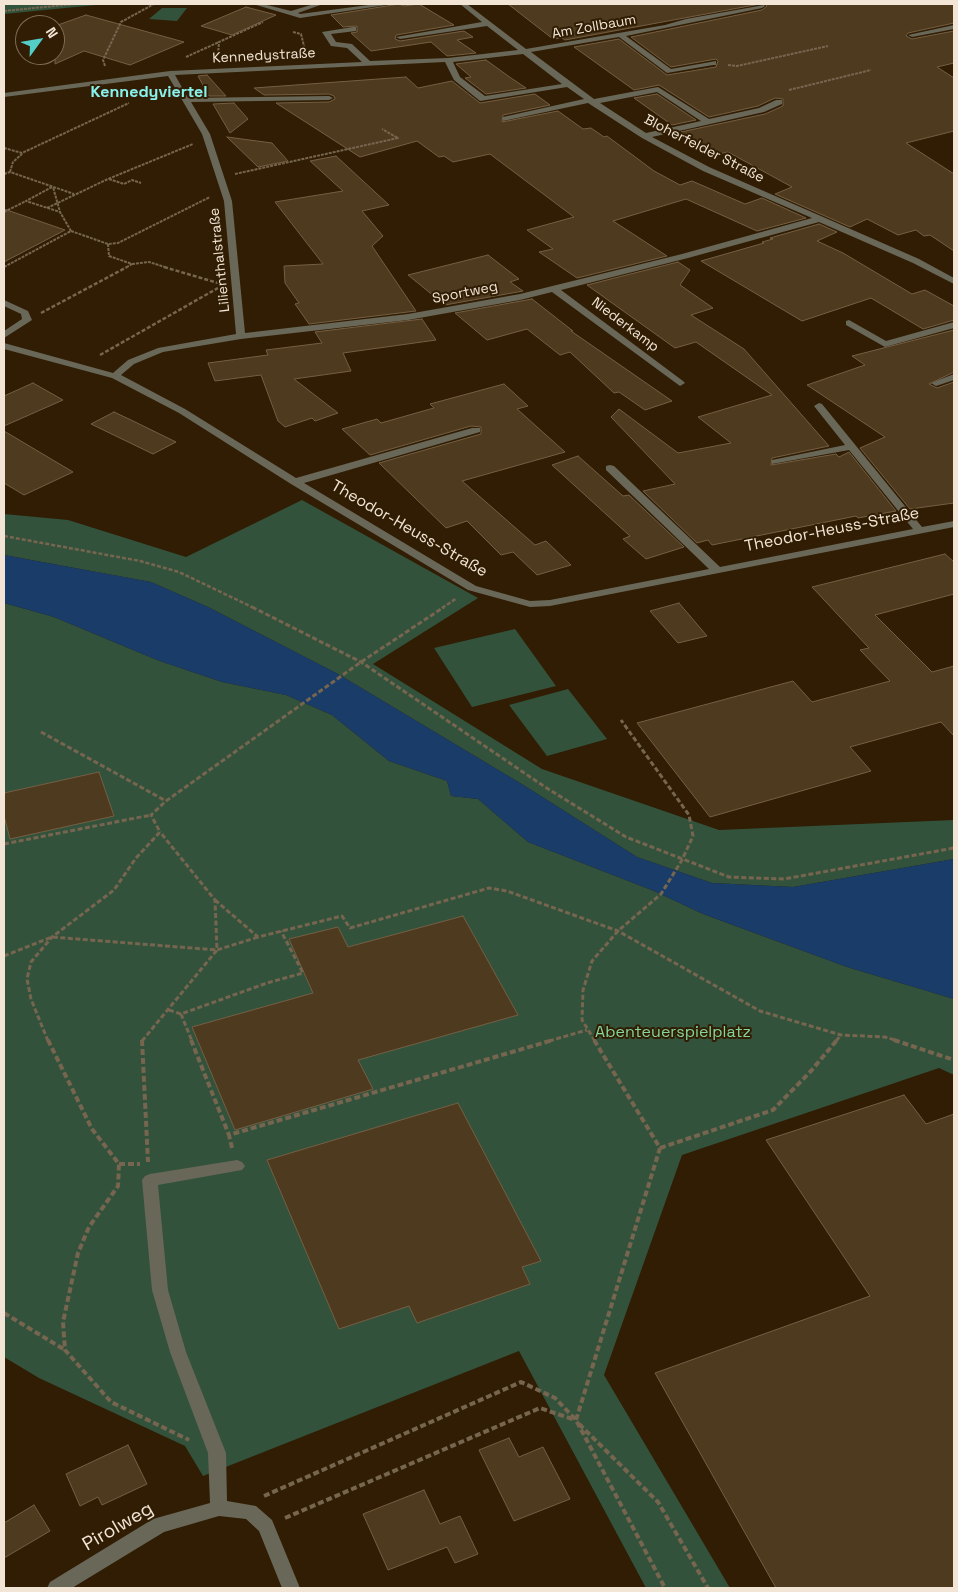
<!DOCTYPE html>
<html>
<head>
<meta charset="utf-8">
<style>
  body { margin:0 }
  #map { position:relative; width:958px; height:1592px; overflow:hidden; background:#301d03; font-family:"Space Grotesk",sans-serif }
  canvas { display:block }
  .frame { position:absolute; inset:0; border:5px solid #f2e5d6; pointer-events:none }
  .north { position:absolute; left:15px; top:15px; width:50px; height:50px; box-sizing:border-box; background:#301d03; border:1px solid #7e6d57; border-radius:50%; rotate:58deg; font-size:14px; font-weight:700; line-height:20px; text-align:center; color:#f2e5d6 }
  .north::after { content:''; display:block; margin:auto; width:18px; height:22px; background:#54cdc8; clip-path:polygon(50% 0,100% 100%,50% 72%,0 100%) }
</style>
</head>
<body>
<div id="map">
<canvas width="958" height="1592"></canvas>
<div class="frame"></div>
<div class="north">N</div>
</div>
<script>
const c = document.querySelector('canvas').getContext('2d');
c.lineJoin = 'round';
function fillPath(path, color) { c.fillStyle = color; c.fill(path, 'evenodd'); }
const shape = rows => new Path2D(rows.map(r => 'M' + r).join(''));
function trace(path, color, width, dash) { c.strokeStyle = color; c.lineWidth = width; c.lineCap = dash ? 'butt' : 'round'; c.setLineDash(dash || []); c.stroke(path); }
function label(font, color, halo, rows, align = 'center') {
  c.font = font + ' "Space Grotesk",sans-serif'; c.lineWidth = 4; c.setLineDash([]); c.textBaseline = 'middle'; c.strokeStyle = halo; c.fillStyle = color; for (const [text, x, y, turn = 0] of rows) {
    c.save(); c.translate(x, y); c.rotate((+turn || 0) * Math.PI / 180); c.textAlign = isNaN(turn) ? turn : align; if (halo) c.strokeText(text, 0, 0); c.fillText(text, 0, 0); c.restore();
  }
}
fillPath(shape([
  [4,4,189,4,96,5,4,14],
  [162,8,187,8,177,21,149,19],
  [302,500,478,598,373,664,542,769,719,830,954,820,954,859,793,887,712,883,637,857,525,786,338,674,208,607,151,582,4,555,4,514,68,520,186,557],
  [4,603,54,617,157,660,222,682,286,695,332,715,389,761,447,781,451,796,478,799,528,842,654,891,703,914,847,967,954,999,954,1075,939,1068,682,1155,604,1375,730,1588,646,1588,519,1351,203,1476,185,1446,39,1378,4,1357],
  [515,629,556,686,472,707,434,648],
  [568,689,607,739,547,756,509,705]
]), '#33523c');
fillPath(shape([
  [4,555,151,582,208,607,338,674,525,786,637,857,712,883,793,887,954,859,954,999,847,967,703,914,654,891,528,842,478,799,451,796,447,781,389,761,332,715,286,695,222,682,157,660,54,617,4,603]
]), '#193d68');
const building = shape([
  [399,4,404,6,419,4,454,25,396,35,395,39,400,41,464,31,473,37,457,40,476,53,447,56,431,42,371,51,351,33,357,32,357,26,343,27,331,15,399,4],
  [508,4,760,4,565,40,562,38,553,39,508,4],
  [765,4,954,4,954,23,908,33,906,36,912,39,954,31,954,63,937,67,954,78,954,131,906,143,954,174,954,251,930,235,924,236,916,230,898,235,867,219,850,227,775,194,792,187,728,152,713,155,681,132,765,114,783,106,783,99,775,98,758,106,709,117,659,85,634,90,574,47,619,39,667,75,716,67,718,61,716,59,671,67,631,37,762,10,767,6,765,4],
  [246,7,276,15,232,35,201,26,246,7],
  [86,15,184,42,130,65,84,51,55,64,55,26,86,15],
  [486,60,511,78,526,88,486,94,465,78,471,77,456,64,486,60],
  [207,75,226,96,209,96,198,76,207,75],
  [406,77,418,88,452,81,480,103,535,94,550,105,503,115,502,122,558,111,583,129,591,128,604,137,607,136,654,171,680,185,692,181,745,204,762,198,806,218,757,231,686,199,613,221,667,256,577,278,539,252,553,249,527,230,574,217,490,154,453,162,444,156,439,157,417,141,360,157,276,103,329,102,335,99,334,96,329,94,264,95,254,88,406,77],
  [657,94,696,120,672,125,634,98,657,94],
  [234,103,248,119,230,133,213,104,234,103],
  [227,137,272,143,288,161,258,167,227,137],
  [336,156,389,205,362,211,383,236,372,246,416,311,309,324,295,304,299,303,285,283,284,266,323,264,275,202,343,191,310,161,336,156],
  [4,209,65,230,4,262,4,209],
  [819,224,837,232,817,241,843,253,912,294,925,290,954,306,954,320,923,329,871,298,802,321,701,261,764,243,762,242,773,239,770,238,819,224],
  [488,255,519,279,510,282,523,291,445,305,408,275,488,255],
  [678,262,690,270,680,285,713,308,691,315,744,349,829,446,772,458,771,465,836,454,839,457,849,452,896,511,858,518,856,516,712,545,708,540,697,543,643,491,675,484,611,417,619,409,678,453,731,443,698,417,772,395,696,342,675,348,587,285,678,262],
  [532,299,573,331,571,331,672,401,645,410,619,392,614,393,570,352,560,355,527,329,487,340,455,313,532,299],
  [422,319,436,340,343,353,351,371,294,379,338,413,315,421,312,418,285,427,278,421,261,375,215,381,208,363,268,355,266,350,322,343,315,332,422,319],
  [954,330,954,372,929,384,937,388,954,382,954,503,910,509,860,448,885,437,807,385,865,365,852,356,954,330],
  [33,383,63,400,4,426,4,396,33,383],
  [504,384,528,406,517,409,565,452,462,481,535,545,546,541,571,565,537,575,513,552,501,555,467,521,446,528,379,463,481,434,481,427,471,426,370,455,342,429,377,419,381,423,434,408,430,404,504,384],
  [114,412,131,420,176,442,153,454,91,424,114,412],
  [4,431,73,472,24,495,4,483,4,431],
  [578,456,623,496,629,495,684,547,646,559,623,539,630,536,552,465,578,456],
  [945,554,954,562,954,594,875,615,932,672,954,666,954,736,941,722,850,747,871,771,710,817,637,723,793,681,812,702,890,681,860,650,869,648,812,587,945,554],
  [679,603,707,636,678,643,650,611,679,603],
  [99,772,114,816,10,839,4,816,4,793,99,772],
  [463,916,518,1015,358,1060,373,1089,235,1130,192,1027,313,993,289,939,338,927,348,947,463,916],
  [904,1095,926,1124,954,1114,954,1588,776,1588,655,1373,870,1296,766,1140,904,1095],
  [458,1103,541,1261,522,1267,530,1284,417,1323,409,1306,339,1329,267,1160,458,1103],
  [509,1438,519,1457,543,1447,570,1499,514,1521,479,1450,509,1438],
  [128,1445,147,1484,102,1505,98,1497,80,1506,66,1474,128,1445],
  [424,1490,440,1524,460,1516,478,1554,455,1563,447,1547,388,1570,363,1514,424,1490],
  [34,1505,50,1531,4,1558,4,1523,34,1505]
]);
fillPath(building, '#4e3a1f');
trace(building, '#755f43', 1);
trace(shape([
  [4,11,75,4],
  [293,32,301,34,306,54],
  [218,55,219,42,263,22],
  [186,57,219,42],
  [728,65,737,66,828,46],
  [105,66,103,60,121,22,154,4],
  [789,90,871,70],
  [4,148,22,153,129,103],
  [10,172,13,162,22,154],
  [4,174,10,172,74,194],
  [235,174,398,138,382,129],
  [109,179,124,184,132,180,141,183],
  [52,187,26,201,60,212],
  [47,208,108,179,193,144],
  [4,212,26,201],
  [71,231,108,244,118,243,210,197],
  [108,244,109,256,132,264,125,268],
  [132,264,149,262,168,268],
  [4,267,71,231,60,212,53,187]
]), '#76654f', 2, [3, 1]);
trace(shape([
  [164,267,218,283],
  [41,313,127,267],
  [100,355,218,288],
  [4,536,140,561,179,572,254,608],
  [442,608,457,598]
]), '#76654f', 2.5, [4, 2]);
trace(shape([
  [252,607,361,662,545,787,626,837,729,877,784,879,954,848],
  [41,732,166,801],
  [4,844,151,815],
  [215,900,258,937,342,916,350,928,489,888,507,891,618,931,760,1011,841,1035,885,1037,898,1041],
  [4,956,52,937,217,950,258,937],
  [169,1010,181,1014,267,983,303,973,281,931],
  [181,1014,192,1041],
  [48,1041,31,999,27,979,31,962,52,937,114,890,136,858,160,832,151,815,166,801,361,662,444,607],
  [142,1041,217,950,215,900,160,832],
  [549,1041,587,1030],
  [595,1041,582,1020,583,990,592,961,618,931,661,894,682,860,693,836,689,815,621,720],
  [836,1041,841,1035]
]), '#76654f', 3, [5, 2.5]);
trace(shape([
  [48,1040,92,1129,119,1164,118,1186,89,1227,78,1253,63,1322,65,1350,111,1402,189,1440],
  [142,1040,148,1162],
  [191,1040,229,1135],
  [894,1040,954,1060],
  [232,1148,229,1135,553,1040],
  [660,1148,773,1110,811,1071,837,1040],
  [119,1164,140,1164],
  [4,1313,65,1350],
  [576,1420,660,1148,594,1040],
  [579,1424,658,1502,708,1588],
  [264,1496,521,1382,555,1398,576,1420,665,1588],
  [285,1518,540,1408,575,1420]
]), '#76654f', 4, [6, 3]);
fillPath(shape([
  [253,4,263,4,291,11,314,4,323,4,298,13,300,14,376,4,393,4,300,18,253,4],
  [460,4,467,4,526,49,665,25,686,19,764,5,765,6,762,8,626,36,671,69,716,61,716,65,713,65,667,73,619,37,531,52,594,99,658,87,709,119,759,108,776,100,782,100,782,104,764,112,652,137,709,167,919,259,954,278,954,284,913,263,819,222,688,258,561,290,683,381,685,383,680,386,552,292,520,300,408,320,241,339,163,352,134,364,121,375,185,409,296,478,472,428,480,428,480,432,304,483,476,586,530,601,550,600,709,569,606,470,606,466,610,465,614,466,720,567,913,529,849,450,772,464,772,460,845,445,814,406,819,403,822,404,922,527,954,521,954,527,550,606,530,607,468,590,291,484,179,413,112,378,4,349,4,343,113,373,128,360,158,348,236,334,224,201,202,134,168,76,4,97,4,93,170,71,362,62,347,48,331,46,322,32,353,27,356,27,356,31,331,34,336,42,352,44,370,61,448,58,518,50,487,26,400,39,396,37,482,22,460,4],
  [523,54,562,84,485,96,460,77,453,62,523,54],
  [445,62,454,80,480,101,567,87,584,99,503,117,503,121,588,103,642,138,703,171,812,218,682,254,520,294,408,314,245,333,232,201,210,134,191,102,329,100,333,98,329,96,188,98,175,75,445,62],
  [657,92,701,121,646,133,600,103,657,92],
  [954,25,954,29,912,37,908,35,954,25],
  [4,300,28,311,32,320,4,338,4,331,22,319,21,314,4,306,4,300],
  [849,320,886,341,954,322,954,328,885,347,846,325,846,321,849,320],
  [954,374,954,380,936,386,931,383,954,374],
  [237,1160,242,1162,245,1166,242,1170,158,1185,168,1290,186,1352,226,1453,227,1501,256,1506,272,1520,300,1588,282,1588,259,1531,246,1519,219,1516,164,1532,72,1588,47,1588,50,1582,153,1519,210,1503,208,1453,170,1352,152,1290,142,1180,145,1176,150,1174,237,1160]
]), '#696758');
label('14px', '#f2e5d6', '#301d03', [
  ["Am Zollbaum",594,27,-10],
  ["Kennedystraße",264,56,-3],
  ["Bloherfelder Straße",704,149,27],
  ["Lilienthalstraße",220,260,-96],
  ["Sportweg",465,293,-11],
  ["Niederkamp",625,325,37]
]);
label('bold 16px', '#88f3ee', '#301d03', [
  ["Kennedyviertel",149,93]
]);
label('16px', '#f2e5d6', '#301d03', [
  ["Theodor-Heuss-Straße",409,529,30],
  ["Theodor-Heuss-Straße",832,530,-11]
]);
label('16px', '#83d69c', '#301d03', [
  ["Abenteuerspielplatz",673,1033]
]);
label('19px', '#f2e5d6', '#301d03', [
  ["Pirolweg",118,1527,-30]
]);
</script>
</body>
</html>
